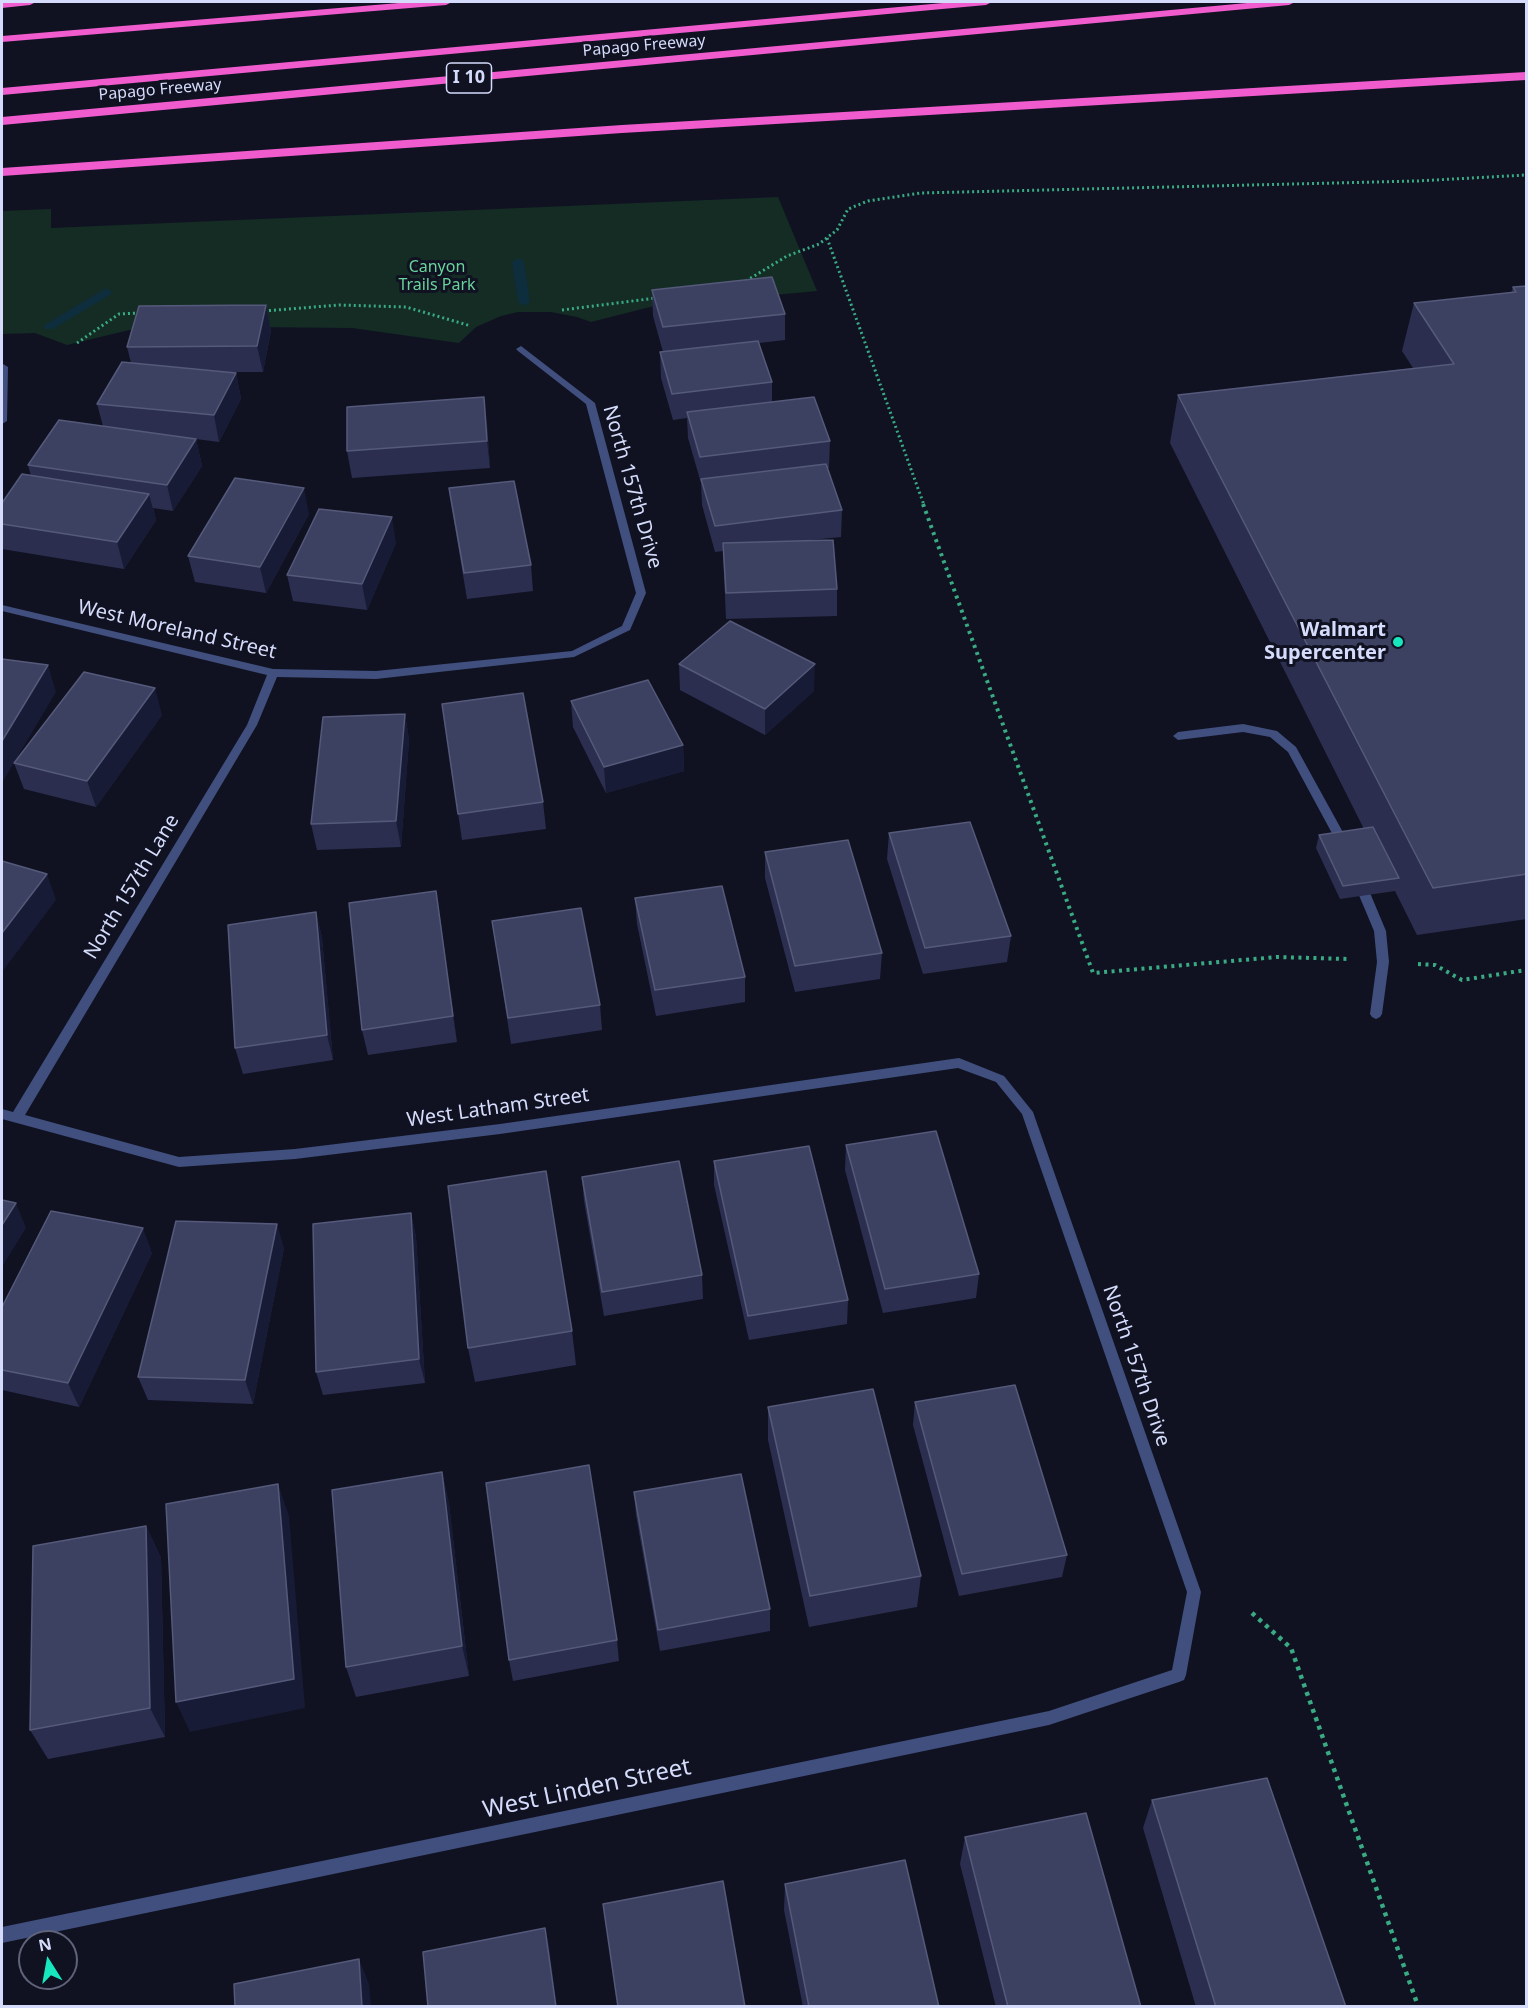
<!DOCTYPE html>
<html>
<head>
<meta charset="utf-8">
<style>
  body { margin:0 }
  #map { position:relative; width:1528px; height:2008px; overflow:hidden; background:#101222; font-family:"Noto Sans",sans-serif }
  canvas { display:block }
  .frame { position:absolute; inset:0; border:3px solid #d5dcfb; pointer-events:none }
  .north { position:absolute; left:18px; top:1930px; width:60px; height:60px; box-sizing:border-box; background:#101222; border:2px solid #5f6379; border-radius:50%; rotate:349deg; font-size:16px; font-weight:700; line-height:24px; text-align:center; color:#d5dcfb }
  .north::after { content:''; display:block; margin:auto; width:21px; height:27px; background:#16e7bf; clip-path:polygon(50% 0,100% 100%,50% 72%,0 100%) }
</style>
</head>
<body>
<div id="map">
<canvas width="1528" height="2008"></canvas>
<div class="frame"></div>
<div class="north">N</div>
</div>
<script>
const c = document.querySelector('canvas').getContext('2d');
c.lineJoin = 'round';
function fillPath(path, color) { c.fillStyle = color; c.fill(path, 'evenodd'); }
const shape = rows => new Path2D(rows.map(r => 'M' + r).join(''));
function trace(path, color, width, dash) { c.strokeStyle = color; c.lineWidth = width; c.lineCap = dash ? 'butt' : 'round'; c.setLineDash(dash || []); c.stroke(path); }
function label(font, color, halo, rows, align = 'center') {
  c.font = font + ' "Noto Sans",sans-serif'; c.lineWidth = 6; c.setLineDash([]); c.textBaseline = 'middle'; c.strokeStyle = halo; c.fillStyle = color; for (const [text, x, y, turn = 0] of rows) {
    c.save(); c.translate(x, y); c.rotate((+turn || 0) * Math.PI / 180); c.textAlign = isNaN(turn) ? turn : align; if (halo) c.strokeText(text, 0, 0); c.fillText(text, 0, 0); c.restore();
  }
}
fillPath(shape([
  [778,197,817,291,654,306,591,322,577,317,551,312,518,312,501,316,476,327,459,343,352,328,146,326,67,345,35,333,2,334,2,211,51,209,51,228]
]), '#142c24');
fillPath(shape([
  [518,258,524,262,530,302,524,306,518,302,512,262,518,258],
  [106,288,112,292,110,295,53,329,45,329,43,326,106,288]
]), '#0e2d3d');
trace(shape([
  [827,238,924,505],
  [746,281,787,256,819,244,837,230,848,209,868,201,921,193,1417,181,1526,175],
  [562,310,656,298],
  [264,311,339,305,406,307,471,326],
  [77,343,119,314,139,313]
]), '#3aaa83', 3, [2, 3]);
trace(shape([
  [923,504,1093,973,1277,957,1348,959],
  [1418,964,1435,965,1462,980,1526,970]
]), '#3aaa83', 4, [3, 4.5]);
trace(shape([
  [1252,1613,1291,1648,1418,2006]
]), '#3aaa83', 4.5, [4, 5]);
fillPath(shape([
  [1243,724,1277,731,1296,747,1350,845,1348,848,1340,848,1288,752,1270,737,1243,732,1178,740,1173,736,1178,732,1243,724],
  [1359,877,1365,881,1386,931,1389,962,1382,1014,1380,1017,1376,1019,1372,1017,1370,1014,1377,962,1374,931,1353,881,1359,877]
]), '#404f7d');
fillPath(shape([
  [521,346,595,403,646,593,630,630,574,657,376,679,277,677,257,725,25,1115,179,1157,295,1149,500,1124,959,1058,1004,1076,1033,1112,1201,1592,1186,1675,1184,1680,1179,1682,1049,1725,2,1943,2,1927,1049,1711,1172,1670,1187,1592,1022,1114,996,1082,958,1068,500,1134,295,1159,179,1167,2,1119,2,1109,13,1112,247,725,267,675,2,611,2,605,273,669,376,671,572,651,622,626,636,593,586,404,518,351,516,349,521,346],
  [3,364,8,367,7,421,2,424,3,364]
]), '#404f7d');
fillPath(shape([
  [2,2,36,2,30,5,2,8,2,2],
  [411,2,452,2,446,5,2,42,2,36,411,2],
  [954,2,992,2,986,5,2,95,2,88,954,2],
  [1258,2,1295,2,1289,5,2,125,2,117,1258,2],
  [1526,72,1526,80,622,133,2,176,2,168,622,125,1526,72]
]), '#f05cce');
fillPath(shape([
  [1527,286,1527,919,1417,935,1395,891,1340,899,1316,848,1319,835,1364,829,1170,443,1178,395,1413,368,1402,351,1414,303,1511,293,1513,287],
  [652,290,785,314,785,340,759,343,772,382,772,402,830,441,829,468,827,468,842,510,841,537,810,540,837,589,837,616,726,619,723,551,715,552,702,505,701,483,688,438,687,418,673,420,661,378,660,352,663,352,653,316],
  [266,305,271,331,263,372,231,372,236,373,241,399,219,442,196,439,202,466,173,511,153,508,156,520,124,569,2,549,2,503,31,476,28,465,103,426,97,404,131,363,127,347],
  [487,423,490,468,352,478,347,451],
  [449,488,531,565,533,591,467,599,453,515],
  [309,514,266,593,195,582,188,556],
  [396,543,367,610,293,601,287,575],
  [679,664,814,691,765,735,680,690],
  [571,701,683,745,684,771,606,793,573,727],
  [442,704,543,802,546,829,462,840],
  [405,714,409,740,401,847,317,850,311,824],
  [162,715,96,807,24,789,14,763],
  [889,833,1011,936,1007,962,923,974,887,859],
  [765,852,882,953,880,979,795,992,765,878],
  [635,898,745,977,745,1002,656,1016,637,924],
  [316,912,322,938,333,1060,243,1074,235,1048],
  [440,917,457,1042,368,1055,362,1030],
  [492,921,600,1005,602,1030,511,1044],
  [846,1145,979,1274,976,1298,883,1313,845,1170],
  [714,1161,848,1300,847,1324,749,1340,714,1185],
  [582,1177,702,1275,703,1299,604,1316,584,1201],
  [411,1213,416,1237,425,1383,323,1395,316,1372],
  [284,1248,253,1404,148,1400,138,1377],
  [152,1253,79,1407,2,1390,2,1307],
  [572,1331,576,1365,475,1382,468,1348],
  [915,1402,1067,1555,1062,1577,959,1596,913,1425],
  [768,1407,921,1576,917,1607,809,1627,768,1440],
  [442,1472,449,1504,469,1676,356,1697,346,1667],
  [634,1492,770,1609,770,1631,660,1651,636,1515],
  [146,1526,161,1558,165,1737,48,1759,30,1730],
  [617,1640,619,1661,513,1681,509,1660],
  [1152,1800,1346,2007,1196,2007,1143,1828],
  [965,1837,1141,2007,996,2007,960,1864],
  [785,1884,939,2007,803,2007,784,1910]
]), '#2b2e4f');
fillPath(shape([
  [266,305,271,331,263,372,257,346],
  [236,373,241,399,219,442,214,415],
  [484,397,487,423,490,468,487,441],
  [196,439,202,466,173,511,167,485],
  [304,488,309,514,266,593,260,567],
  [149,494,156,520,124,569,117,542],
  [392,517,396,543,367,610,362,584],
  [815,664,814,691,765,735,765,709],
  [48,665,56,692,2,783,2,741],
  [155,688,162,715,96,807,87,781],
  [405,714,409,740,401,847,396,821],
  [683,745,684,771,606,793,604,767],
  [47,874,56,900,2,972,2,933],
  [436,891,440,917,457,1042,453,1016],
  [316,912,322,938,333,1060,327,1035],
  [16,1203,26,1228,2,1267,2,1225],
  [411,1213,416,1237,425,1383,419,1359],
  [277,1224,284,1248,253,1404,245,1380],
  [143,1228,152,1253,79,1407,68,1383],
  [442,1472,449,1504,469,1676,462,1646],
  [278,1484,289,1516,305,1708,190,1732,176,1702],
  [146,1526,161,1558,165,1737,150,1708],
  [545,1928,549,1945,557,2007,556,2007],
  [359,1959,369,1984,371,2007,362,2007]
]), '#181b35');
const building = shape([
  [772,277,785,314,663,327,652,290,772,277],
  [1527,286,1527,874,1433,888,1178,395,1454,364,1414,303,1516,292,1513,287,1527,286],
  [266,305,257,346,127,347,139,306,266,305],
  [758,341,772,382,672,394,660,352,758,341],
  [122,362,236,373,214,415,97,404,122,362],
  [484,397,487,441,347,451,347,407,484,397],
  [814,397,830,441,700,457,687,412,814,397],
  [59,420,196,439,167,485,28,465,59,420],
  [826,464,842,510,715,526,701,479,826,464],
  [22,474,149,494,117,542,2,524,2,503,22,474],
  [235,478,304,488,260,567,188,556,235,478],
  [514,481,531,565,464,573,449,488,514,481],
  [319,509,392,517,362,584,287,575,319,509],
  [833,540,837,589,726,593,723,543,833,540],
  [730,621,815,664,765,709,679,664,730,621],
  [2,659,48,665,2,741,2,659],
  [84,672,155,688,87,781,14,763,84,672],
  [648,680,683,745,604,767,571,701,648,680],
  [523,693,543,802,458,814,442,704,523,693],
  [405,714,396,821,311,824,323,717,405,714],
  [970,822,1011,936,925,948,889,833,970,822],
  [1373,827,1399,878,1343,886,1319,835,1373,827],
  [848,840,882,953,795,966,765,852,848,840],
  [2,861,47,874,2,933,2,861],
  [722,886,745,977,655,990,635,898,722,886],
  [436,891,453,1016,362,1030,349,903,436,891],
  [581,908,600,1005,508,1018,492,921,581,908],
  [316,912,327,1035,235,1048,228,925,316,912],
  [936,1131,979,1274,885,1289,846,1145,936,1131],
  [809,1146,848,1300,748,1316,714,1161,809,1146],
  [679,1161,702,1275,602,1292,582,1177,679,1161],
  [546,1171,572,1331,468,1348,448,1186,546,1171],
  [2,1200,16,1203,2,1225,2,1200],
  [51,1211,143,1228,68,1383,2,1370,2,1307,51,1211],
  [411,1213,419,1359,316,1372,313,1224,411,1213],
  [176,1221,277,1224,245,1380,138,1377,176,1221],
  [1015,1385,1067,1555,962,1574,915,1402,1015,1385],
  [873,1389,921,1576,810,1596,768,1407,873,1389],
  [589,1465,617,1640,509,1660,486,1483,589,1465],
  [442,1472,462,1646,346,1667,332,1490,442,1472],
  [741,1474,770,1609,658,1630,634,1492,741,1474],
  [278,1484,294,1679,176,1702,166,1504,278,1484],
  [146,1526,150,1708,30,1730,33,1546,146,1526],
  [1267,1778,1346,2007,1216,2007,1152,1800,1267,1778],
  [1086,1813,1141,2007,1008,2007,965,1837,1086,1813],
  [905,1860,939,2007,809,2007,785,1884,905,1860],
  [723,1881,745,2007,618,2007,603,1904,723,1881],
  [545,1928,556,2007,428,2007,423,1952,545,1928],
  [359,1959,362,2007,235,2007,234,1984,359,1959]
]);
fillPath(building, '#3d4161');
trace(building, '#55597a', 1.5);
for (const [x, y, r, color] of [
  [1398,642,6,"#16e7bf"]
]) { const dot = new Path2D(); dot.arc(x, y, r, 0, 2 * Math.PI); c.fillStyle = color; c.fill(dot); trace(dot, '#101222', 2); }
label('16px', '#d5dcfb', '#101222', [
  ["Papago Freeway",644,46,-5],
  ["Papago Freeway",160,90,-5]
]);
label('16px', '#68d49a', '#101222', [
  ["Canyon",437,267],
  ["Trails Park",437,285]
]);
for (const [x, y, w] of [
  [469,78,45]
]) { const box = new Path2D(); box.roundRect(x - w / 2, y - 15, w, 30, 4.5); c.fillStyle = '#101222'; c.fill(box); trace(box, '#d5dcfb', 1.5); }
label('bold 18px', '#d5dcfb', null, [
  ["I 10",469,78]
]);
label('20px', '#d5dcfb', '#101222', [
  ["North 157th Drive",632,487,74],
  ["West Moreland Street",177,630,13],
  ["North 157th Lane",132,887,-59],
  ["West Latham Street",498,1108,-8],
  ["North 157th Drive",1136,1366,71]
]);
label('bold 20px', '#d5dcfb', '#101222', [
  ["Walmart",1386,630],
  ["Supercenter",1386,653]
], 'right');
label('24px', '#d5dcfb', '#101222', [
  ["West Linden Street",587,1789,-12]
]);
</script>
</body>
</html>
